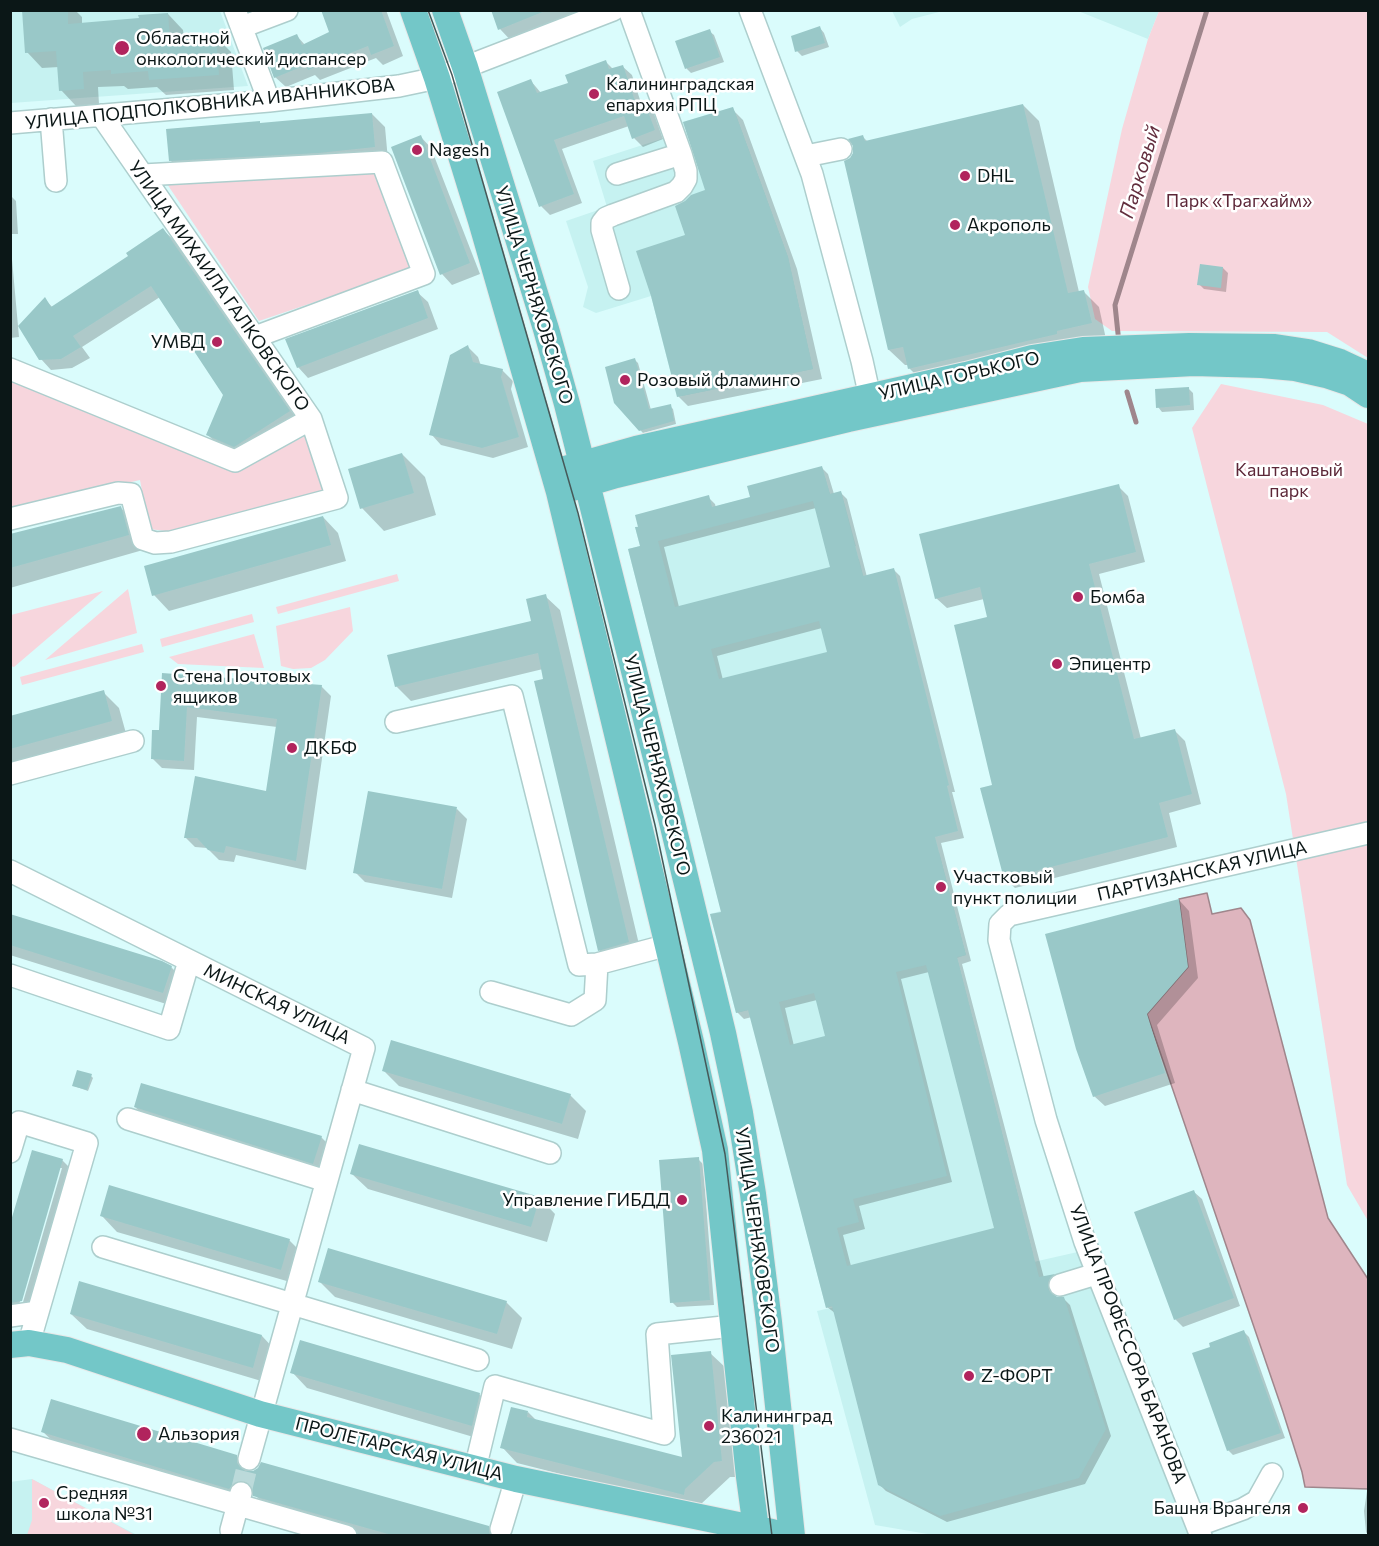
<!DOCTYPE html>
<html>
<head>
<meta charset="utf-8">
<style>
  body { margin:0 }
  #map { position:relative; width:1379px; height:1546px; overflow:hidden; background:#dafcfc; font-family:Commissioner,sans-serif }
  canvas { display:block }
  .frame { position:absolute; inset:0; border:12px solid #0b1717; pointer-events:none }
</style>
</head>
<body>
<div id="map">
<canvas width="1379" height="1546"></canvas>
<div class="frame"></div>
</div>
<script>
const c = document.querySelector('canvas').getContext('2d');
c.lineJoin = 'round';
function fillPath(path, color) { c.fillStyle = color; c.fill(path, 'evenodd'); }
const shape = rows => new Path2D(rows.map(r => 'M' + r).join(''));
function trace(path, color, width, dash) { c.strokeStyle = color; c.lineWidth = width; c.lineCap = dash ? 'butt' : 'round'; c.setLineDash(dash || []); c.stroke(path); }
function label(font, color, halo, rows, align = 'center') {
  c.font = font + ' Commissioner,sans-serif'; c.lineWidth = 5; c.setLineDash([]); c.textBaseline = 'middle'; c.strokeStyle = halo; c.fillStyle = color; for (const [text, x, y, turn = 0] of rows) {
    c.save(); c.translate(x, y); c.rotate((+turn || 0) * Math.PI / 180); c.textAlign = isNaN(turn) ? turn : align; if (halo) c.strokeText(text, 0, 0); c.fillText(text, 0, 0); c.restore();
  }
}
fillPath(shape([
  [11,11,220,11,248,86,11,103],
  [892,11,943,11,912,19,900,27],
  [1078,11,1159,11,1148,39],
  [733,107,788,257,813,369,682,396,675,390,651,296,596,313,583,307,588,287,566,221,607,207,593,161,686,131,682,122],
  [825,478,830,494,841,491,856,546,852,547,855,560,859,559,933,854,939,852,966,955,957,958,1033,1254,826,1308,749,1010,736,1013,710,914,721,911,628,549,640,546,635,527],
  [1082,1251,1186,1527,1188,1535,939,1536,875,1525,817,1311],
  [32,1479,112,1522,137,1535,11,1535,10,1482]
]), '#c6f2f1');
fillPath(shape([
  [1159,11,1368,11,1368,358,1327,332,1112,331,1095,319,1088,287,1122,129,1148,39],
  [376,170,415,268,259,321,163,178],
  [10,372,240,470,307,435,329,492,174,532,149,529,140,480,11,509],
  [1221,384,1323,405,1368,424,1368,1221,1347,1185,1286,794,1192,428],
  [397,574,399,581,278,614,276,607],
  [128,589,137,633,45,660],
  [103,591,14,667,11,666,11,615],
  [350,607,353,631,325,660,311,668,293,669,281,666,276,626],
  [252,614,254,622,162,647,160,639],
  [254,634,264,668,178,664,169,657],
  [142,644,144,652,22,685,20,677],
  [32,1479,135,1535,27,1535,32,1520]
]), '#f7d6dd');
const water = shape([
  [1207,893,1212,914,1241,908,1250,920,1328,1218,1368,1279,1368,1489,1305,1487,1302,1472,1283,1412,1147,1014,1188,967,1179,899,1207,893]
]);
fillPath(water, '#deb5be');
trace(water, '#9f868c', 1.5);
fillPath(shape([
  [24,10,75,10,82,17,82,24,140,20,168,14,183,30,184,39,215,36,231,52,234,90,166,95,157,87,128,89,124,86,98,87,99,104,76,106,61,90,59,67,42,68,27,52],
  [323,10,386,10,403,56,383,65,376,58,320,80,315,75,286,87,275,77,297,36,305,45,331,33],
  [493,10,601,10,515,45,500,29],
  [820,28,824,33,829,47,802,56,797,51],
  [709,31,714,35,724,62,691,73,687,69,677,42],
  [606,62,613,69,622,66,632,75,641,103,644,102,653,111,663,139,643,147,634,138,629,126,562,149,582,203,550,215,541,206,531,81,541,93,570,84],
  [1023,105,1039,121,1079,292,1083,291,1099,307,1106,339,925,384,909,368,908,365,905,365,889,350,851,159,863,137,868,142],
  [732,109,743,120,797,269,822,379,688,406,678,396,687,236,707,191],
  [372,114,385,127,388,160,183,173,170,160,261,125],
  [421,137,431,148,480,274,452,285,442,274],
  [10,195,16,201,18,234,10,234],
  [163,230,174,240,299,422,245,457,218,445,208,435,225,394,160,297,82,347,90,358,72,368,51,370,41,359,45,299,53,308,130,256],
  [10,237,19,337,10,338],
  [1223,268,1228,273,1226,292,1204,289,1199,284],
  [417,292,428,302,438,329,308,378,298,367],
  [468,347,478,357,481,366,502,370,513,381,511,389,528,447,493,458,441,445,431,434],
  [635,360,638,363,651,410,670,406,673,409,676,424,643,433,615,403],
  [1188,388,1193,393,1194,410,1162,412,1158,407],
  [402,454,425,477,436,515,384,531,362,508],
  [822,468,828,474,834,494,841,493,847,499,867,577,894,570,900,576,955,792,952,792,964,838,941,843,971,961,962,964,1044,1278,1054,1275,1060,1281,1054,1288,1054,1297,1064,1299,1070,1305,1111,1436,1085,1484,947,1522,886,1491,879,1484,835,1313,827,1307,752,1017,744,1019,737,1012,723,913,642,547,708,497,715,504,716,508,752,498],
  [816,508,831,568,679,607,664,547],
  [822,628,829,653,723,680,717,656],
  [929,972,995,1229,851,1266,843,1235,865,1229,859,1206,952,1182,901,979],
  [817,1000,827,1037,794,1046,785,1008],
  [1118,486,1128,496,1145,562,1099,574,1141,739,1175,731,1185,741,1201,804,1169,813,1177,847,1015,888,1005,878,993,786,989,618,984,599,947,608,936,598],
  [120,507,136,523,143,550,10,588,10,535],
  [323,517,338,533,346,561,169,611,154,595],
  [545,596,560,610,642,957,614,964,599,950,543,669,411,701,396,686,532,622],
  [164,675,321,686,331,696,306,870,236,855,234,862,219,860,207,848,195,847,185,837,267,793,277,727,197,717,194,770,162,768,152,758,160,732],
  [103,692,119,708,127,737,10,769,10,718],
  [457,809,467,819,452,898,365,882,355,872],
  [1179,900,1189,911,1198,978,1157,1025,1175,1083,1105,1106,1094,1096],
  [10,915,171,967,187,983,179,1008,10,955],
  [384,1071,570,1095,586,1111,578,1139,399,1086],
  [91,1076,93,1078,88,1091,74,1086],
  [135,1107,321,1137,337,1153,329,1178,151,1123],
  [698,1159,703,1164,714,1305,677,1307,672,1302],
  [62,1160,78,1176,37,1316,10,1320,10,1229],
  [59,1168,62,1168,21,1309,18,1308],
  [352,1174,540,1198,555,1214,547,1242,368,1189],
  [1194,1192,1202,1199,1240,1306,1183,1327,1175,1319],
  [102,1216,289,1240,305,1256,297,1284,117,1232],
  [319,1281,506,1302,522,1318,512,1349,335,1297],
  [71,1314,262,1336,277,1352,268,1383,87,1329],
  [1244,1332,1249,1337,1285,1438,1233,1455,1228,1450,1212,1347],
  [710,1353,726,1368,737,1477,730,1477,701,1504,699,1509,517,1463,502,1447,528,1412,537,1421,684,1459],
  [292,1372,479,1394,495,1410,487,1441,307,1388],
  [43,1432,236,1456,250,1470,250,1473,488,1527,496,1536,363,1536,269,1509,254,1494,251,1494,243,1502,57,1445],
  [1367,1491,1368,1491,1368,1535,1366,1532,1364,1511]
]), '#0003');
trace(shape([
  [1119,343,1115,305,1207,10],
  [1127,392,1136,422]
]), '#9f868c', 5);
fillPath(shape([
  [22,10,68,10,68,24,139,18,138,15,168,13,170,38,216,34,219,75,149,80,148,71,111,74,111,70,83,72,84,89,59,91,56,51,25,53],
  [321,10,381,10,394,46,371,55,368,46,308,70,306,65,274,78,263,48,297,34,302,45,329,32],
  [491,10,545,10,545,11,498,30],
  [820,26,825,43,795,52,791,36],
  [710,29,720,57,685,69,675,41],
  [606,60,609,69,623,65,636,104,644,101,655,130,632,139,624,116,554,140,574,194,539,207,497,92,531,79,537,93,568,83,565,75],
  [1023,104,1068,293,1084,290,1092,323,1057,331,1057,334,908,369,903,347,888,350,844,161,850,158,853,153,853,146,848,139,863,135,865,141],
  [733,107,788,257,813,369,677,397,651,296,636,251,685,235,675,206,685,201,691,195,705,190,683,122],
  [372,113,375,147,319,153,169,161,166,129,260,121,260,123],
  [421,135,470,263,440,275,391,147],
  [163,228,290,411,234,447,206,435,223,395,151,286,73,336,81,347,61,359,39,360,18,326,45,297,51,307,128,256,126,253],
  [1200,264,1223,267,1221,288,1197,285],
  [418,290,428,318,297,368,285,339],
  [468,345,473,362,503,369,501,377,519,437,482,448,429,435,450,355],
  [635,358,649,409,671,404,674,421,639,431,614,403,605,367],
  [1189,387,1190,405,1156,408,1155,389],
  [402,453,414,493,360,509,348,469],
  [822,466,830,494,841,491,863,576,894,568,949,785,947,786,958,831,935,837,966,955,957,957,1039,1277,1055,1274,1048,1282,1048,1289,1057,1297,1064,1297,1106,1429,1079,1478,940,1516,878,1485,832,1306,826,1308,748,1010,736,1013,710,914,721,912,628,549,640,546,635,527,638,527,635,515,709,495,712,507,750,497,747,486],
  [813,501,830,567,675,607,658,541],
  [819,621,827,652,719,679,711,649],
  [926,965,994,1228,847,1266,837,1228,859,1222,853,1199,947,1176,896,972],
  [814,993,825,1036,790,1045,779,1002],
  [1119,484,1136,552,1089,564,1134,739,1175,729,1192,794,1159,803,1168,837,1004,879,980,788,992,785,954,625,987,617,980,587,935,599,919,534],
  [121,506,129,535,10,568,10,534],
  [323,516,331,545,152,596,144,566],
  [546,594,629,942,598,951,534,681,543,679,538,653,395,687,387,655,531,621,526,599],
  [162,673,322,685,296,861,226,846,224,853,208,850,197,838,184,838,195,776,266,791,277,719,187,707,184,761,151,759,152,730,159,730],
  [104,690,112,721,10,749,10,716],
  [368,791,457,807,442,889,353,873],
  [1179,899,1188,967,1147,1014,1165,1073,1093,1097,1076,1049,1045,934],
  [10,914,162,961,172,966,163,993,10,945],
  [391,1040,571,1094,562,1124,382,1071],
  [77,1070,92,1074,87,1090,72,1086],
  [141,1083,322,1136,313,1164,134,1107],
  [359,1144,540,1197,531,1227,350,1174],
  [32,1150,63,1159,22,1301,10,1303,10,1224],
  [699,1157,710,1300,670,1303,659,1160],
  [109,1185,290,1239,281,1270,100,1216],
  [1194,1190,1234,1298,1174,1320,1134,1212],
  [328,1248,507,1301,497,1334,318,1282],
  [79,1281,262,1335,253,1368,70,1314],
  [1244,1330,1281,1433,1227,1451,1192,1353,1210,1347,1209,1343],
  [300,1340,480,1393,472,1426,290,1373],
  [711,1351,722,1461,714,1462,685,1489,684,1495,500,1448,511,1407,528,1411,527,1417,682,1457,671,1355],
  [51,1399,237,1455,237,1463,245,1471,253,1471,258,1468,261,1462,489,1526,490,1536,395,1536,253,1496,250,1484,245,1481,237,1481,229,1489,41,1432]
]), '#99c8c8');
trace(shape([
  [241,1492,249,1459]
]), '#bbdada', 21, [21, 10]);
const minor = shape([
  [235,10,269,101],
  [750,10,812,174,862,361,873,411],
  [242,27,287,10],
  [51,119,56,181],
  [10,123,269,101,399,86,437,78,613,10],
  [806,156,841,149],
  [617,174,681,154],
  [143,175,382,162,424,274,255,337],
  [619,289,602,230,602,223,606,218,613,215,676,192,682,186,686,179,686,171,681,154,629,10],
  [10,369,235,461,311,419],
  [10,519,118,493,131,494,143,539,155,543,171,542,337,498,311,419,101,115],
  [396,722,512,696,579,965,597,964,668,945],
  [10,774,133,741],
  [10,871,364,1048,249,1459],
  [10,975,169,1029,189,961],
  [491,992,571,1015,595,1000,597,964],
  [352,1090,550,1153],
  [128,1119,326,1181],
  [10,1152,19,1122,87,1143,29,1343],
  [103,1247,478,1360],
  [1060,1285,1096,1274],
  [10,1316,38,1312],
  [10,1439,346,1536],
  [475,1469,495,1386,664,1434,657,1334,733,1326],
  [1199,1525,1243,1509,1257,1501,1272,1474],
  [501,1529,516,1479],
  [231,1530,241,1493],
  [1201,1536,1085,1242,1046,1120,999,940,1000,924,1009,915,1368,833]
]);
const major = shape([
  [413,10,437,78,481,221,559,492,691,1042,715,1150,749,1477,757,1536],
  [445,10,465,67,546,329,567,404,671,818,723,1033,740,1113,753,1194,769,1322,792,1536],
  [565,469,636,449,966,375,1032,358,1083,350,1189,346,1275,347,1308,352,1340,362,1368,375],
  [572,488,616,475,848,419,1080,369,1194,363,1262,365,1295,368,1326,375,1350,383,1368,395],
  [10,1345,29,1343,67,1350,260,1414,516,1479,772,1532]
]);
trace(minor, '#adcecd', 24);
trace(major, '#e7e8e8', 28);
trace(minor, '#fff', 21);
trace(major, '#73c7c8', 26);
trace(shape([
  [428,10,452,75,578,513,655,825,725,1154,772,1536]
]), '#465959', 1.5);
for (const [x, y, r, color] of [
  [122,48,8,"#b1245d"],
  [594,94,6,"#b1245d"],
  [417,150,6,"#b1245d"],
  [965,176,6,"#b1245d"],
  [955,225,6,"#b1245d"],
  [217,342,6,"#b1245d"],
  [625,380,6,"#b1245d"],
  [1078,597,6,"#b1245d"],
  [1057,664,6,"#b1245d"],
  [161,686,6,"#b1245d"],
  [292,748,6,"#b1245d"],
  [941,887,6,"#b1245d"],
  [682,1200,6,"#b1245d"],
  [969,1376,6,"#b1245d"],
  [709,1426,6,"#b1245d"],
  [144,1434,8,"#b1245d"],
  [44,1503,6,"#b1245d"],
  [1303,1508,6,"#b1245d"]
]) { const dot = new Path2D(); dot.arc(x, y, r, 0, 2 * Math.PI); c.fillStyle = color; c.fill(dot); trace(dot, '#fff', 2); }
label('18px', '#0b1717', '#fff', [
  ["Областной",136,38],
  ["онкологический диспансер",136,59],
  ["Калининградская",606,84],
  ["епархия РПЦ",606,105],
  ["Nagesh",429,150],
  ["DHL",977,176],
  ["Акрополь",967,225],
  ["УМВД",205,342,"right"],
  ["Розовый фламинго",637,380],
  ["Бомба",1090,597],
  ["Эпицентр",1069,664],
  ["Стена Почтовых",173,676],
  ["ящиков",173,697],
  ["ДКБФ",304,748],
  ["Участковый",953,877],
  ["пункт полиции",953,898],
  ["Управление ГИБДД",670,1200,"right"],
  ["Z-ФОРТ",981,1376],
  ["Калининград",721,1416],
  ["236021",721,1437],
  ["Альзория",158,1434],
  ["Средняя",56,1493],
  ["школа №31",56,1514],
  ["Башня Врангеля",1291,1508,"right"]
], 'left');
label('18px', '#0b1717', '#fff', [
  ["УЛИЦА ПОДПОЛКОВНИКА ИВАННИКОВА",210,104,-6],
  ["УЛИЦА МИХАИЛА ГАЛКОВСКОГО",219,286,55],
  ["УЛИЦА ЧЕРНЯХОВСКОГО",534,295,73],
  ["УЛИЦА ГОРЬКОГО",959,376,-13],
  ["УЛИЦА ЧЕРНЯХОВСКОГО",657,765,76],
  ["ПАРТИЗАНСКАЯ УЛИЦА",1202,871,-13],
  ["МИНСКАЯ УЛИЦА",277,1004,26],
  ["УЛИЦА ЧЕРНЯХОВСКОГО",757,1240,82],
  ["УЛИЦА ПРОФЕССОРА БАРАНОВА",1128,1344,69],
  ["ПРОЛЕТАРСКАЯ УЛИЦА",399,1449,14]
]);
label('18px', '#5c2738', '#fff', [
  ["Парк «Трагхайм»",1239,201],
  ["Каштановый",1289,470],
  ["парк",1289,491]
]);
label('italic 20px', '#632e3e', '#fff', [
  ["Парковый",1140,172,-73]
]);
</script>
</body>
</html>
